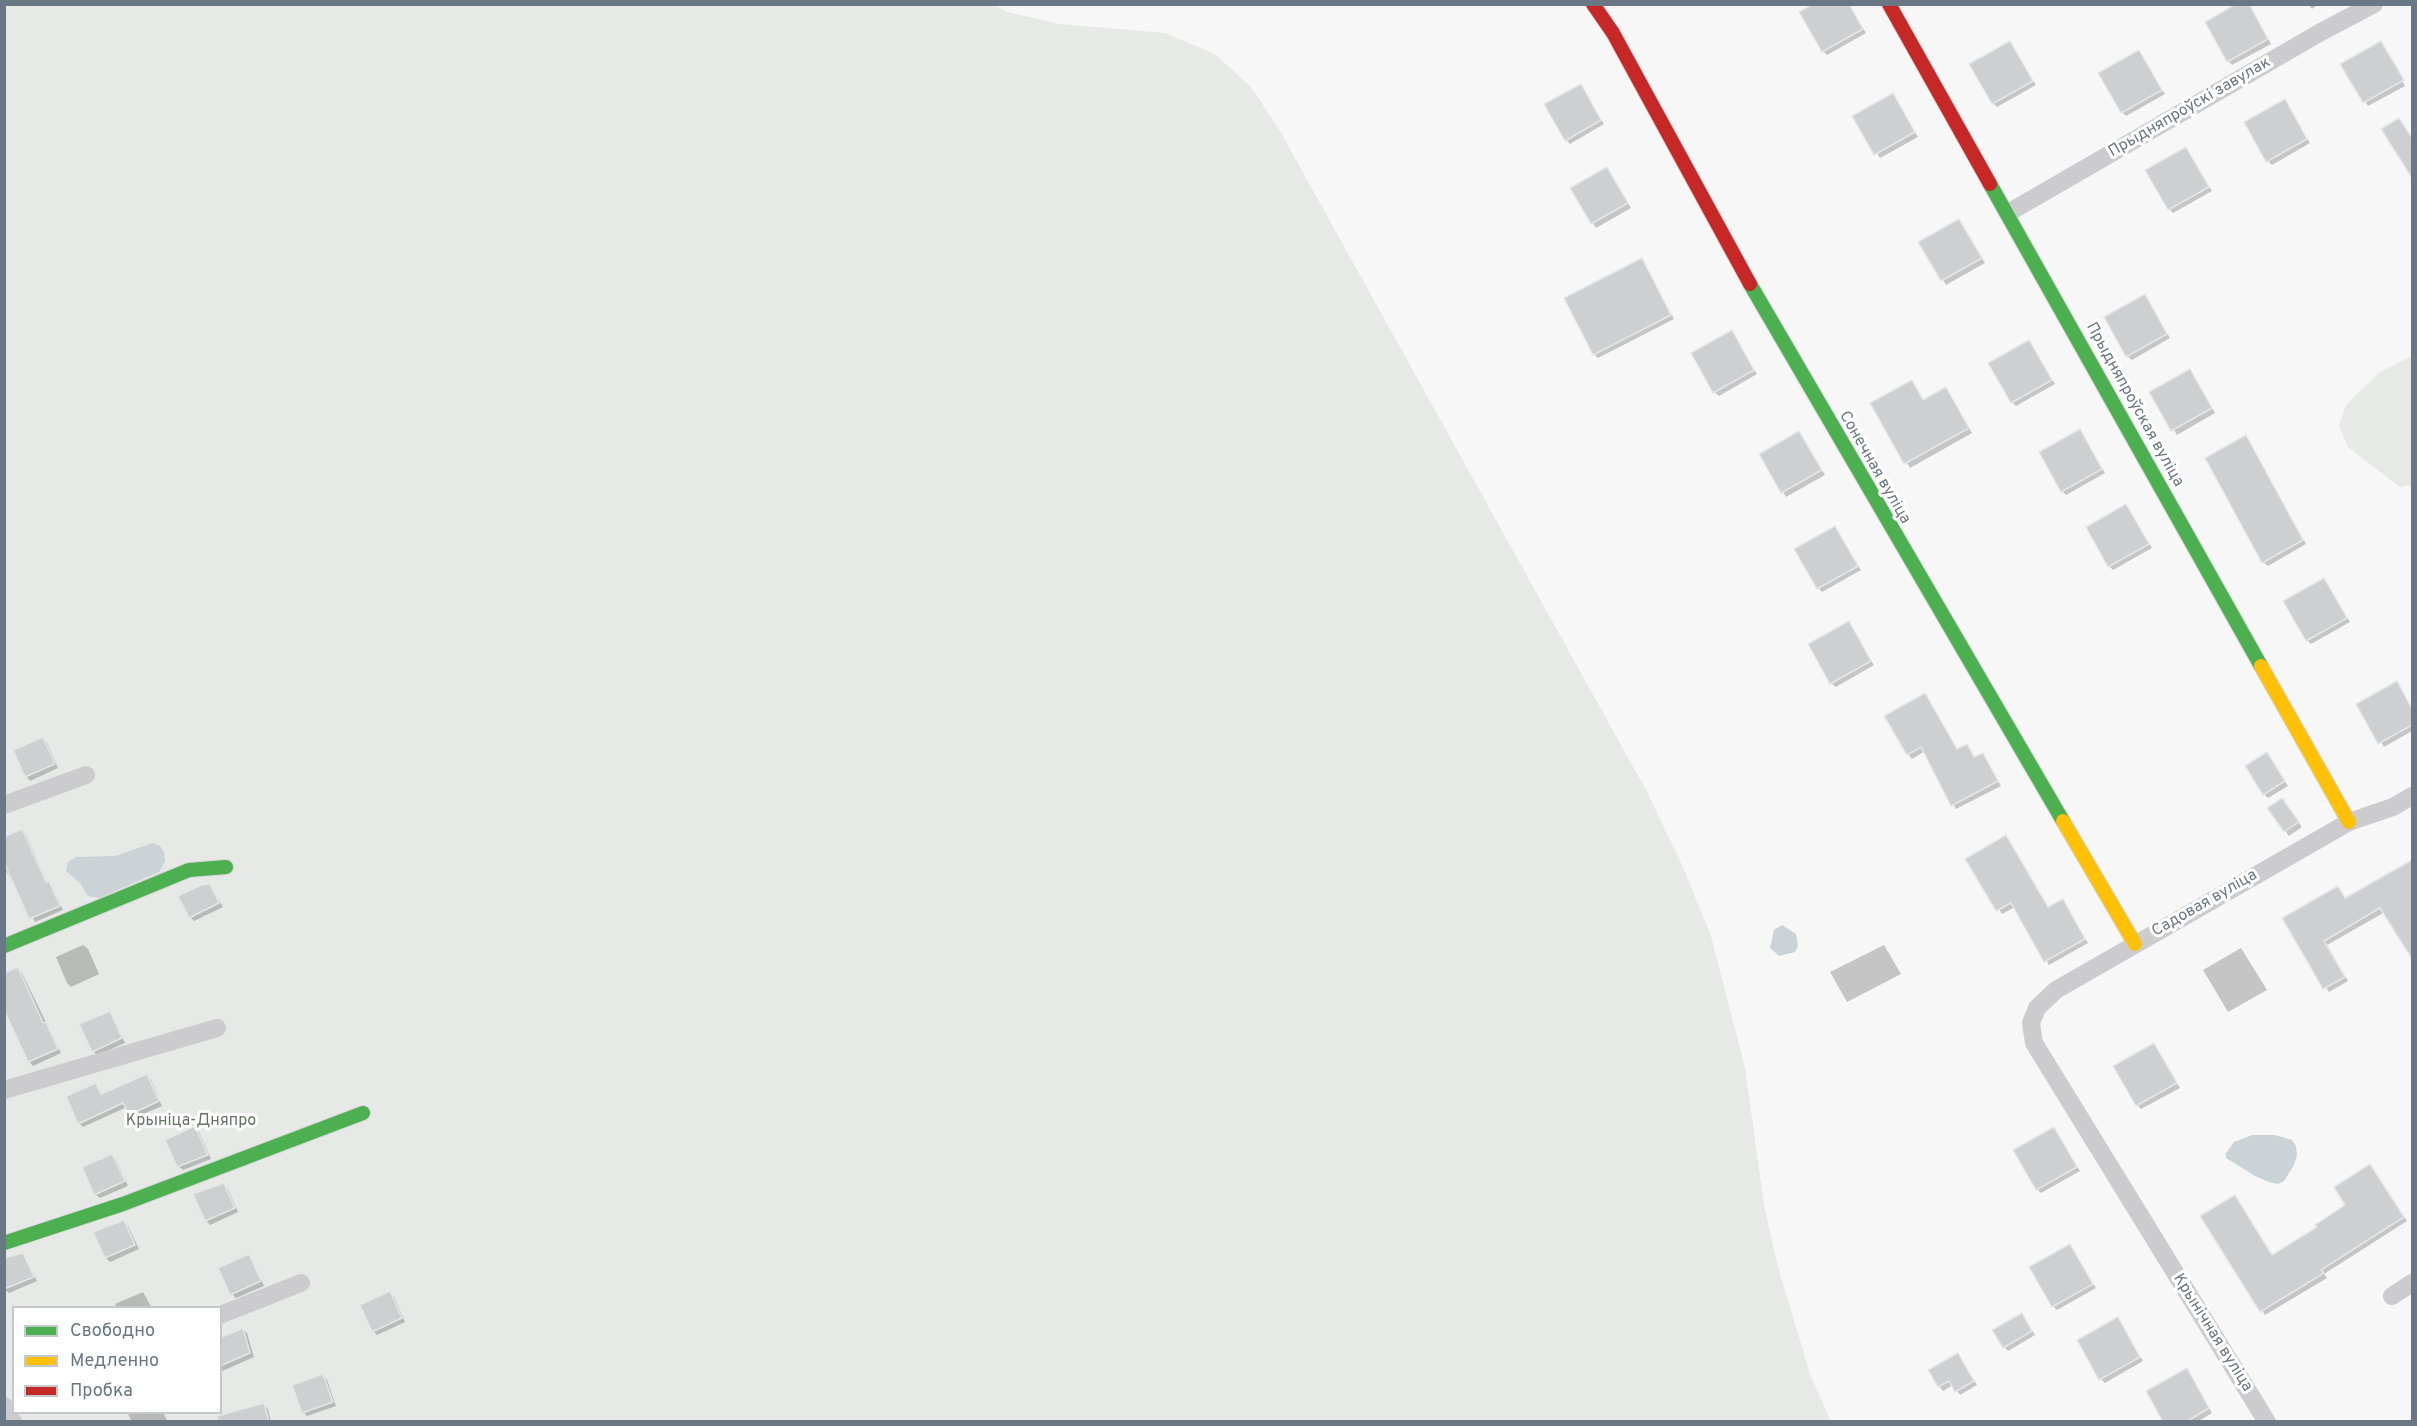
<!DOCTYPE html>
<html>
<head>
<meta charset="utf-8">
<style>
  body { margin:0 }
  #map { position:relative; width:2417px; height:1426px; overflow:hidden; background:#f7f7f7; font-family:Overpass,sans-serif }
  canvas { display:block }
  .frame { position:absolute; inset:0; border:6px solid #6a7785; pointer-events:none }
  .legend { position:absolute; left:12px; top:1306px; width:210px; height:108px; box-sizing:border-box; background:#fff; border:2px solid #c3c9ce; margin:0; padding:8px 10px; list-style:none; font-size:18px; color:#6a7785 }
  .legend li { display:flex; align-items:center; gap:12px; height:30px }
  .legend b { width:30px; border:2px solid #c3c9ce }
</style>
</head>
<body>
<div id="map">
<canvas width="2417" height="1426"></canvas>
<div class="frame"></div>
<ul class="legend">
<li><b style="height:8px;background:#4caf50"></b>Свободно</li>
<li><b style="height:8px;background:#ffc107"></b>Медленно</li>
<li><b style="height:8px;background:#c62828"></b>Пробка</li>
</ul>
</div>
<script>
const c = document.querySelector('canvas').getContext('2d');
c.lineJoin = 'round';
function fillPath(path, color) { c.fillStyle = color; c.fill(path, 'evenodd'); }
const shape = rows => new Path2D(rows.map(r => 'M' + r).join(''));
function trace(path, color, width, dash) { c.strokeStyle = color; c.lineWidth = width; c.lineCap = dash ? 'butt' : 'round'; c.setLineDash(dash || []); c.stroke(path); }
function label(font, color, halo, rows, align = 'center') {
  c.font = font + ' Overpass,sans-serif'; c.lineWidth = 6; c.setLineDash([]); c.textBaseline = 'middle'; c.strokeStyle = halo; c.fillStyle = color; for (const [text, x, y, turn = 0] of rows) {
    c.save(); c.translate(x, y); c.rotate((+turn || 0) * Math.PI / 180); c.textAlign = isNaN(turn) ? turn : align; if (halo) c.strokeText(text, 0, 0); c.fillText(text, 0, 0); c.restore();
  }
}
fillPath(shape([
  [5,4,993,4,1007,12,1059,24,1165,33,1215,54,1251,87,1280,131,1647,792,1682,865,1711,936,1745,1068,1764,1205,1778,1267,1811,1377,1831,1421,5,1422],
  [14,1308,220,1308,220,1412,14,1412],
  [2412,356,2412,485,2400,487,2348,447,2339,425,2346,405,2380,372]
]), '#e6e9e5');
fillPath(shape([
  [153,843,160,846,164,852,165,861,159,872,99,898,88,896,80,883,66,871,68,862,76,857,115,856],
  [1782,925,1796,934,1798,946,1795,952,1779,956,1770,948,1774,930],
  [2252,1135,2275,1135,2292,1140,2296,1146,2297,1155,2294,1165,2284,1181,2278,1184,2269,1182,2255,1176,2226,1158,2226,1153,2234,1142]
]), '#ccd3d6');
fillPath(shape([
  [1849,4,1866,33,1827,55,1823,51],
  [2249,4,2271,44,2232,65,2228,61],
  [2308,4,2319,4,2312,9],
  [2381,42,2405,86,2368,106,2342,64],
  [2010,43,2036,85,1997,107,1993,103],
  [2139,52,2165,94,2126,116,2122,112],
  [1580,86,1604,124,1570,144,1566,140],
  [1893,94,1918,137,1880,158,1854,116],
  [2284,101,2310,143,2272,165,2268,161],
  [2399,119,2412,138,2412,166,2409,168],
  [2186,149,2212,191,2173,213,2169,209],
  [1606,169,1631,208,1596,228,1572,188],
  [1959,221,1985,263,1946,285,1921,242],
  [1642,259,1674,319,1598,358,1594,354],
  [2148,300,2170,338,2132,360,2127,356],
  [1731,332,1757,374,1719,396,1714,392],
  [2029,342,2055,384,2016,406,2012,402],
  [2189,370,2215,413,2177,435,2151,392],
  [1912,382,1924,401,1946,389,1972,433,1910,468,1872,404],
  [2079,431,2105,473,2066,495,2062,491],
  [1799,433,1825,475,1786,497,1761,454],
  [2246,437,2306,544,2268,566,2263,562],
  [2126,506,2152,548,2113,570,2109,566],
  [1835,528,1861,570,1822,592,1818,588],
  [2324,580,2350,622,2311,644,2307,640],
  [1848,623,1874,665,1836,687,1831,683],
  [2397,683,2412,708,2412,731,2384,747,2358,705],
  [1925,695,1958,751,1967,746,1976,758,1983,755,2001,786,1956,809,1925,751,1912,759,1908,754],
  [43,739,47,743,58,768,30,781,26,776],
  [2267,754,2288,786,2268,798,2264,794],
  [2282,800,2302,827,2289,836,2269,808],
  [22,831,26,835,47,883,52,887,63,910,35,922,4,867,4,838],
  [2005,837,2049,908,2062,901,2088,943,2049,965,2015,907,2002,914,1967,859],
  [2408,864,2412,869,2412,957,2385,912,2327,945,2348,981,2329,992,2284,919,2338,888,2346,899],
  [210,886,223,907,194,921,190,917],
  [83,945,88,949,99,974,71,987,67,983,56,957],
  [1884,945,1901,974,1847,1002,1830,972],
  [2241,948,2267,990,2228,1012,2203,970],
  [18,969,22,973,61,1053,33,1066,29,1061],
  [109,1013,113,1017,125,1043,97,1055,93,1051],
  [2154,1045,2180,1088,2141,1109,2137,1105],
  [146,1076,151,1080,162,1106,134,1118,127,1107,83,1127,79,1123,96,1085,103,1095],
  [195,1128,199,1132,211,1159,183,1170,178,1166],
  [2054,1129,2080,1171,2041,1193,2037,1189],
  [112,1156,116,1160,128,1186,100,1198,95,1194],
  [2374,1170,2407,1221,2324,1274,2327,1278,2265,1315,2203,1216,2235,1197,2273,1256,2319,1228,2348,1206],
  [223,1184,228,1189,238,1212,210,1225,206,1220],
  [124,1222,128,1226,139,1249,110,1262,106,1258,95,1232],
  [2070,1246,2096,1288,2057,1310,2053,1306],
  [23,1255,37,1281,9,1293,4,1289,4,1261],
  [248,1256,252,1260,264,1286,236,1298,232,1294],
  [143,1292,152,1308,116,1308,115,1304],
  [390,1293,394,1297,405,1322,377,1335,373,1331],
  [2022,1314,2035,1335,2008,1351,2004,1347],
  [2117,1319,2143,1361,2105,1383,2101,1379],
  [243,1329,247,1333,254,1357,220,1372,220,1335,225,1337],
  [1958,1355,1977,1385,1960,1395,1953,1385,1943,1391,1939,1386],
  [2187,1370,2212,1413,2197,1422,2165,1422],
  [323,1376,327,1380,336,1406,307,1416,303,1412],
  [264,1405,268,1409,271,1422,236,1422],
  [127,1412,163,1412,168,1422,132,1422]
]), '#0003');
const building = shape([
  [1813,4,1849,4,1863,29,1822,52,1799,12,1813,4],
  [2236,4,2249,4,2268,39,2227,62,2205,22,2236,4],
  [2010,41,2033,81,1992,104,1969,64,2010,41],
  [2381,41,2404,80,2363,103,2340,64,2381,41],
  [2139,50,2162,90,2121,113,2098,73,2139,50],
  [1581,84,1601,120,1565,141,1544,104,1581,84],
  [1893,93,1915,132,1874,155,1852,116,1893,93],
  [2285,99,2307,139,2266,162,2244,122,2285,99],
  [2399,118,2412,138,2412,178,2381,129,2399,118],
  [2186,147,2209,187,2168,210,2145,170,2186,147],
  [1607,167,1628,203,1591,224,1570,188,1607,167],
  [1959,219,1982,258,1941,281,1918,242,1959,219],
  [1642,258,1671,315,1593,355,1564,298,1642,258],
  [2145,294,2167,334,2126,357,2104,317,2145,294],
  [1732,330,1754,370,1713,393,1691,353,1732,330],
  [2029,340,2052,380,2011,403,1988,363,2029,340],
  [2190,369,2212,408,2171,431,2149,392,2190,369],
  [1912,380,1923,400,1946,387,1969,428,1904,464,1870,403,1912,380],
  [2080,429,2102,469,2061,492,2039,452,2080,429],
  [1799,431,1822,470,1781,493,1759,454,1799,431],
  [2246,435,2303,540,2262,563,2205,458,2246,435],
  [2126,504,2149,544,2108,567,2086,527,2126,504],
  [1835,526,1858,566,1817,589,1794,549,1835,526],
  [2324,578,2347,618,2306,641,2283,601,2324,578],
  [1849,621,1871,661,1830,684,1808,644,1849,621],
  [2397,681,2412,709,2412,725,2378,744,2356,704,2397,681],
  [1925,693,1957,749,1967,744,1974,757,1983,753,1998,781,1951,806,1921,747,1907,755,1884,716,1925,693],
  [43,737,55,764,25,777,13,750,43,737],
  [2267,752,2285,781,2263,795,2245,766,2267,752],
  [2282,798,2299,822,2284,832,2267,808,2282,798],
  [22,829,46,882,49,881,60,906,29,919,4,862,4,837,22,829],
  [2006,835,2048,907,2063,899,2085,939,2044,962,2011,903,1996,911,1965,859,2006,835],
  [2412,860,2412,959,2380,908,2324,941,2345,977,2323,989,2282,918,2338,886,2345,898,2412,860],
  [210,884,219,903,189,918,178,896,201,885,210,884],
  [18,967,43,1023,46,1022,58,1049,28,1062,4,1010,4,973,18,967],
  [110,1011,122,1038,92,1052,79,1024,110,1011],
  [2154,1043,2177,1083,2136,1106,2113,1066,2154,1043],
  [147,1074,159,1101,129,1115,123,1103,78,1124,66,1096,96,1083,101,1094,147,1074],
  [195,1126,208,1155,177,1167,165,1140,195,1126],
  [2054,1127,2077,1167,2036,1190,2013,1150,2054,1127],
  [112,1154,125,1181,94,1195,82,1167,112,1154],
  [2370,1164,2404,1217,2321,1270,2324,1273,2260,1312,2200,1216,2235,1195,2272,1255,2317,1227,2315,1225,2345,1205,2334,1187,2370,1164],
  [224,1183,235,1208,205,1221,193,1194,224,1183],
  [124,1220,135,1245,105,1258,93,1232,124,1220],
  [2070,1244,2093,1284,2052,1307,2029,1267,2070,1244],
  [23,1253,34,1277,4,1289,4,1258,23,1253],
  [249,1254,261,1281,230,1295,218,1268,249,1254],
  [390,1291,402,1318,372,1332,360,1305,390,1291],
  [2022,1313,2032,1331,2003,1348,1992,1330,2022,1313],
  [2118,1317,2140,1357,2099,1380,2077,1340,2118,1317],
  [243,1328,250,1353,220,1366,220,1338,243,1328],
  [1958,1353,1974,1381,1955,1392,1949,1381,1938,1387,1928,1370,1958,1353],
  [2187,1368,2209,1408,2186,1422,2163,1422,2146,1391,2187,1368],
  [323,1374,333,1402,302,1413,292,1385,323,1374],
  [264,1403,269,1422,218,1422,217,1416,264,1403]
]);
fillPath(building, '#cecfd0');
trace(building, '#e6e6e6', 1.5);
const fast = shape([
  [1990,184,2261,666],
  [1750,284,2063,821],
  [4,946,189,870,226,867],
  [4,1243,123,1204,363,1113]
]);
const slow = shape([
  [2261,666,2349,822],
  [2063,821,2135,944]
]);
const jam = shape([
  [1593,4,1613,33,1750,284],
  [1889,4,1990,184]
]);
trace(fast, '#d4d5d6', 16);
trace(slow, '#d4d5d6', 16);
trace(jam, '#d4d5d6', 16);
trace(shape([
  [2008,213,2321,32,2374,4],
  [4,805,86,775],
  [4,1090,217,1028],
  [2392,1296,2412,1283],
  [220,1315,301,1283],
  [4,1406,13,1422],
  [2267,1422,2034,1043,2031,1023,2037,1008,2056,990,2349,822,2393,807,2412,796]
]), '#ccccce', 18);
trace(fast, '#4caf50', 14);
trace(slow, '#ffc107', 14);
trace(jam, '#c62828', 14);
label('16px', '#6a7785', '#fff', [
  ["Прыдняпроўскі завулак",2190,108,-30],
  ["Прыдняпроўская вуліца",2134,405,61],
  ["Сонечная вуліца",1874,468,60],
  ["Садовая вуліца",2205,904,-30],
  ["Крынічная вуліца",2212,1333,58]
]);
label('16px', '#667764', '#fff', [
  ["Крыніца-Дняпро",191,1122]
]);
</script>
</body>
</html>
